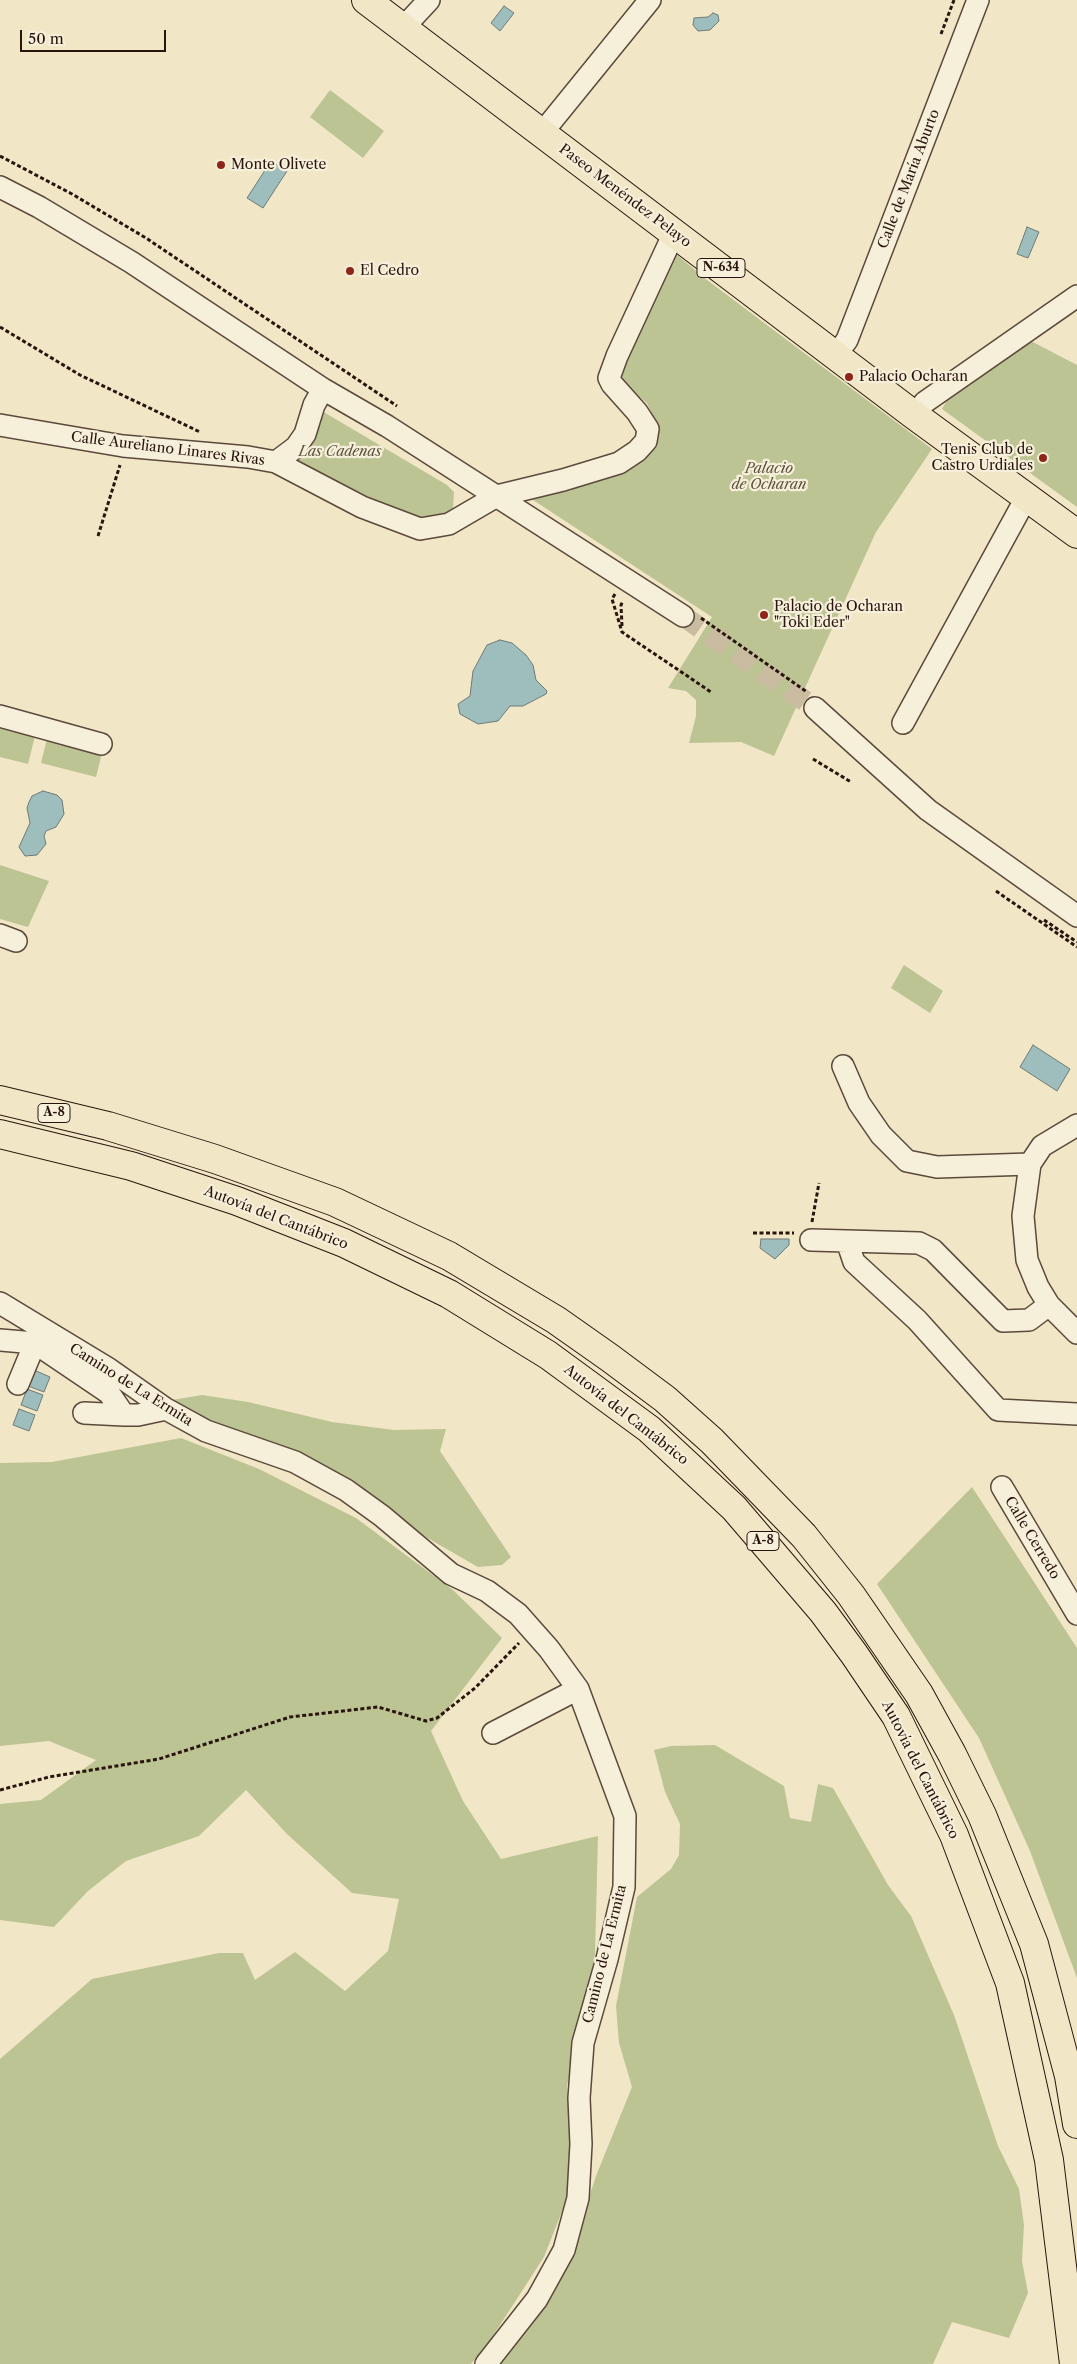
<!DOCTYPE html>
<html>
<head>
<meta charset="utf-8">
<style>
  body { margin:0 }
  #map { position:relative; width:1077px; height:2364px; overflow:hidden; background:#f1e6c6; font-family:"Libre Caslon Text",serif }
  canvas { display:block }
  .scale { position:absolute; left:20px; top:30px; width:146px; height:22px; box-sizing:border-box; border:2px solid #29150d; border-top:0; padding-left:6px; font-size:15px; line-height:18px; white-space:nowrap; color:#29150d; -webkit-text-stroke:4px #f6efda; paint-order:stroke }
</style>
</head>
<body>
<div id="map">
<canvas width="1077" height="2364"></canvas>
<div class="scale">50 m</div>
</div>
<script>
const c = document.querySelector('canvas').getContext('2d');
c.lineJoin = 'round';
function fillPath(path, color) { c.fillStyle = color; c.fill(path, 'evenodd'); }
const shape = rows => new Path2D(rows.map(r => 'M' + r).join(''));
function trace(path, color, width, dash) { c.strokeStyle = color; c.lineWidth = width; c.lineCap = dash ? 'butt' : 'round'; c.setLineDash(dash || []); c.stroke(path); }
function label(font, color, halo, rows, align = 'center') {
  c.font = font + ' "Libre Caslon Text",serif'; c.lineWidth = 4.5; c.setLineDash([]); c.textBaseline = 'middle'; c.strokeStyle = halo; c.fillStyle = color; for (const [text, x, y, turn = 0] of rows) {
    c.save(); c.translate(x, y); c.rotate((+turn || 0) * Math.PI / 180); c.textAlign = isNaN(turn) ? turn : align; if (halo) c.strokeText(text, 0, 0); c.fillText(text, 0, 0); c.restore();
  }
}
fillPath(shape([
  [330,90,384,131,363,158,310,117],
  [673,254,677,255,707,280,932,449,876,532,774,756,741,742,689,743,696,716,696,700,686,691,668,688,712,617,530,498,623,472,642,461,655,440,656,423,647,403,617,379],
  [1029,340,1077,365,1077,507,942,409,951,393],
  [322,411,447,485,454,492,453,509,436,519,411,518,297,461,317,433],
  [0,727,35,736,28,764,0,757],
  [48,735,103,749,96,777,41,763],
  [0,865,49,881,28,927,0,919],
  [904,965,943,991,930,1013,891,988],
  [202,1395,248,1402,332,1422,394,1430,446,1429,440,1451,511,1557,502,1565,478,1567,424,1536,364,1489,311,1462,227,1431,172,1400],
  [181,1438,259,1469,356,1518,453,1590,502,1638,431,1731,463,1801,501,1859,598,1836,595,1955,567,2086,572,2186,544,2257,489,2342,471,2364,0,2364,0,2059,92,1979,219,1953,243,1953,255,1980,295,1952,345,1991,388,1951,399,1899,352,1893,287,1834,246,1790,199,1836,126,1861,88,1891,54,1927,0,1920,0,1804,41,1800,96,1760,49,1741,0,1746,0,1463,52,1462],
  [972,1487,1077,1648,1077,1978,1030,1851,979,1738,877,1584],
  [715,1745,784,1786,790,1818,811,1822,818,1784,833,1788,888,1885,911,1916,954,2015,998,2146,1019,2189,1024,2225,1022,2261,1028,2293,1009,2338,952,2322,933,2364,494,2364,570,2256,596,2176,632,2087,619,2043,616,2006,637,1897,671,1869,679,1855,680,1824,665,1792,654,1750,671,1746]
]), '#bcc493');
const water = shape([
  [504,6,514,13,500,31,491,23,504,6],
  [713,13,718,15,719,21,710,30,698,31,693,25,694,18,708,17,713,13],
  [271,161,287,171,263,208,247,198,271,161],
  [1027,227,1039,232,1028,258,1017,254,1027,227],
  [500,640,512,643,526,655,533,665,536,680,547,691,546,694,523,706,510,706,498,721,478,724,460,714,458,704,470,696,473,671,487,645,500,640],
  [43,791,57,795,62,800,64,814,56,827,46,831,44,836,46,844,37,855,25,856,19,847,30,823,27,808,29,802,32,796,43,791],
  [1033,1045,1070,1069,1057,1091,1020,1067,1033,1045],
  [761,1239,789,1239,789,1245,775,1259,760,1248,761,1239],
  [34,1370,50,1377,44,1392,28,1386,34,1370],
  [27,1389,43,1395,37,1411,21,1405,27,1389],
  [19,1409,35,1415,29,1431,13,1425,19,1409]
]);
fillPath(water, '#9dbebc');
trace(water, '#6f7a76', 1);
trace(shape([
  [683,616,815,708]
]), '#c9bca1', 21, [21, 11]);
const minor = shape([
  [403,28,429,0],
  [542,133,650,0],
  [0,187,39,207,131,262,323,389,387,426,683,616],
  [836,355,847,340,978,0],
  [914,415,925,402,1077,296],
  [0,425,123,446,248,457,276,462,362,507,420,529,449,524,497,496,563,480,619,463,637,451,646,441,648,429,637,412,612,384,609,378,617,356,674,233],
  [276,462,296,447,305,434,314,405,323,389],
  [815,708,928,810,1077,916],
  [0,716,101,744],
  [903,723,1020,509,1028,498],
  [0,935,16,941],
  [843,1066,859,1103,881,1135,907,1161,937,1167,1030,1164],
  [1077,1125,1042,1146,1030,1164,1023,1216,1027,1260,1038,1287,1049,1305,1077,1333],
  [811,1240,919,1243,933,1250,1003,1321,1029,1320,1049,1305],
  [847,1241,854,1262,917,1320,998,1410,1077,1414],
  [0,1303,109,1369,166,1409,206,1431,295,1462,346,1490,382,1516,451,1574,487,1591,518,1614,549,1649,578,1689,625,1816,624,1887,607,1959,583,2043,579,2098,581,2144,578,2198,564,2250,537,2299,486,2364],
  [0,1340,35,1343,109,1393,124,1415,138,1415,166,1409],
  [18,1384,35,1343],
  [84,1413,124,1415],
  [1002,1487,1077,1614],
  [493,1733,578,1689]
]);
const highway = shape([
  [366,0,914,415,1077,534],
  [0,1100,108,1126,215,1159,335,1202,449,1256,556,1320,610,1358,665,1399,712,1441,804,1536,851,1595,919,1694,952,1754,982,1815,1034,1944,1069,2076,1077,2124],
  [0,1134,131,1166,237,1201,344,1243,449,1294,548,1355,649,1429,734,1508,823,1612,854,1654,896,1716,954,1835,1010,1983,1049,2160,1074,2364]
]);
trace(minor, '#5b493b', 24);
trace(highway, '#29150d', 30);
trace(shape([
  [941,34,954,0],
  [0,156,72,194,146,238,397,406],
  [0,327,80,375,200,432],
  [98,536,120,465],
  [615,594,612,599,622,632,711,692],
  [701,618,807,692],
  [622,626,621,605,623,601],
  [813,759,851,782],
  [996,891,1077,947],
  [1044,920,1077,942],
  [812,1222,819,1183],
  [753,1233,794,1233],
  [0,1790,49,1777,159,1759,290,1717,378,1707,426,1721,437,1718,475,1688,519,1643]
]), '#29150d', 3, [4, 2.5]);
trace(minor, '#f6efda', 21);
trace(highway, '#f1e6c6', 28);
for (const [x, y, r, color] of [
  [221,165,5,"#8f2418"],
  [350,271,5,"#8f2418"],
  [849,377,5,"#8f2418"],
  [1043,458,5,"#8f2418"],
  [764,615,5,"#8f2418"]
]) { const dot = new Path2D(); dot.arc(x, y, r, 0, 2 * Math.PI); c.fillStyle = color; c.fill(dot); trace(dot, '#f6efda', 2); }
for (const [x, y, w] of [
  [721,268,48],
  [54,1113,32],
  [763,1541,32]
]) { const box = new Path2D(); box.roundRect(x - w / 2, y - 9.5, w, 19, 4); c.fillStyle = '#f6efda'; c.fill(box); trace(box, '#29150d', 1); }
label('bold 12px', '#29150d', null, [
  ["N-634",721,268],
  ["A-8",54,1113],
  ["A-8",763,1541]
]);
label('14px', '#29150d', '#f6efda', [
  ["Monte Olivete",231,165],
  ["El Cedro",360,271],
  ["Palacio Ocharan",859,377],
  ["Tenis Club de",1033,450,"right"],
  ["Castro Urdiales",1033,466,"right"],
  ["Palacio de Ocharan",774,607],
  ["\"Toki Eder\"",774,623]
], 'left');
label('14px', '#29150d', '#f6efda', [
  ["Calle de María Aburto",909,179,-69],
  ["Paseo Menéndez Pelayo",625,196,37],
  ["Calle Aureliano Linares Rivas",168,449,7],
  ["Autovía del Cantábrico",276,1218,21],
  ["Camino de La Ermita",131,1385,32],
  ["Autovía del Cantábrico",626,1415,38],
  ["Calle Cerredo",1032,1538,59],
  ["Autovía del Cantábrico",920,1770,63],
  ["Camino de La Ermita",605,1954,-76]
]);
label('italic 14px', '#5c523c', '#f6efda', [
  ["Las Cadenas",340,452],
  ["Palacio",769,469],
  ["de Ocharan",769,485]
]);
</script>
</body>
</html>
